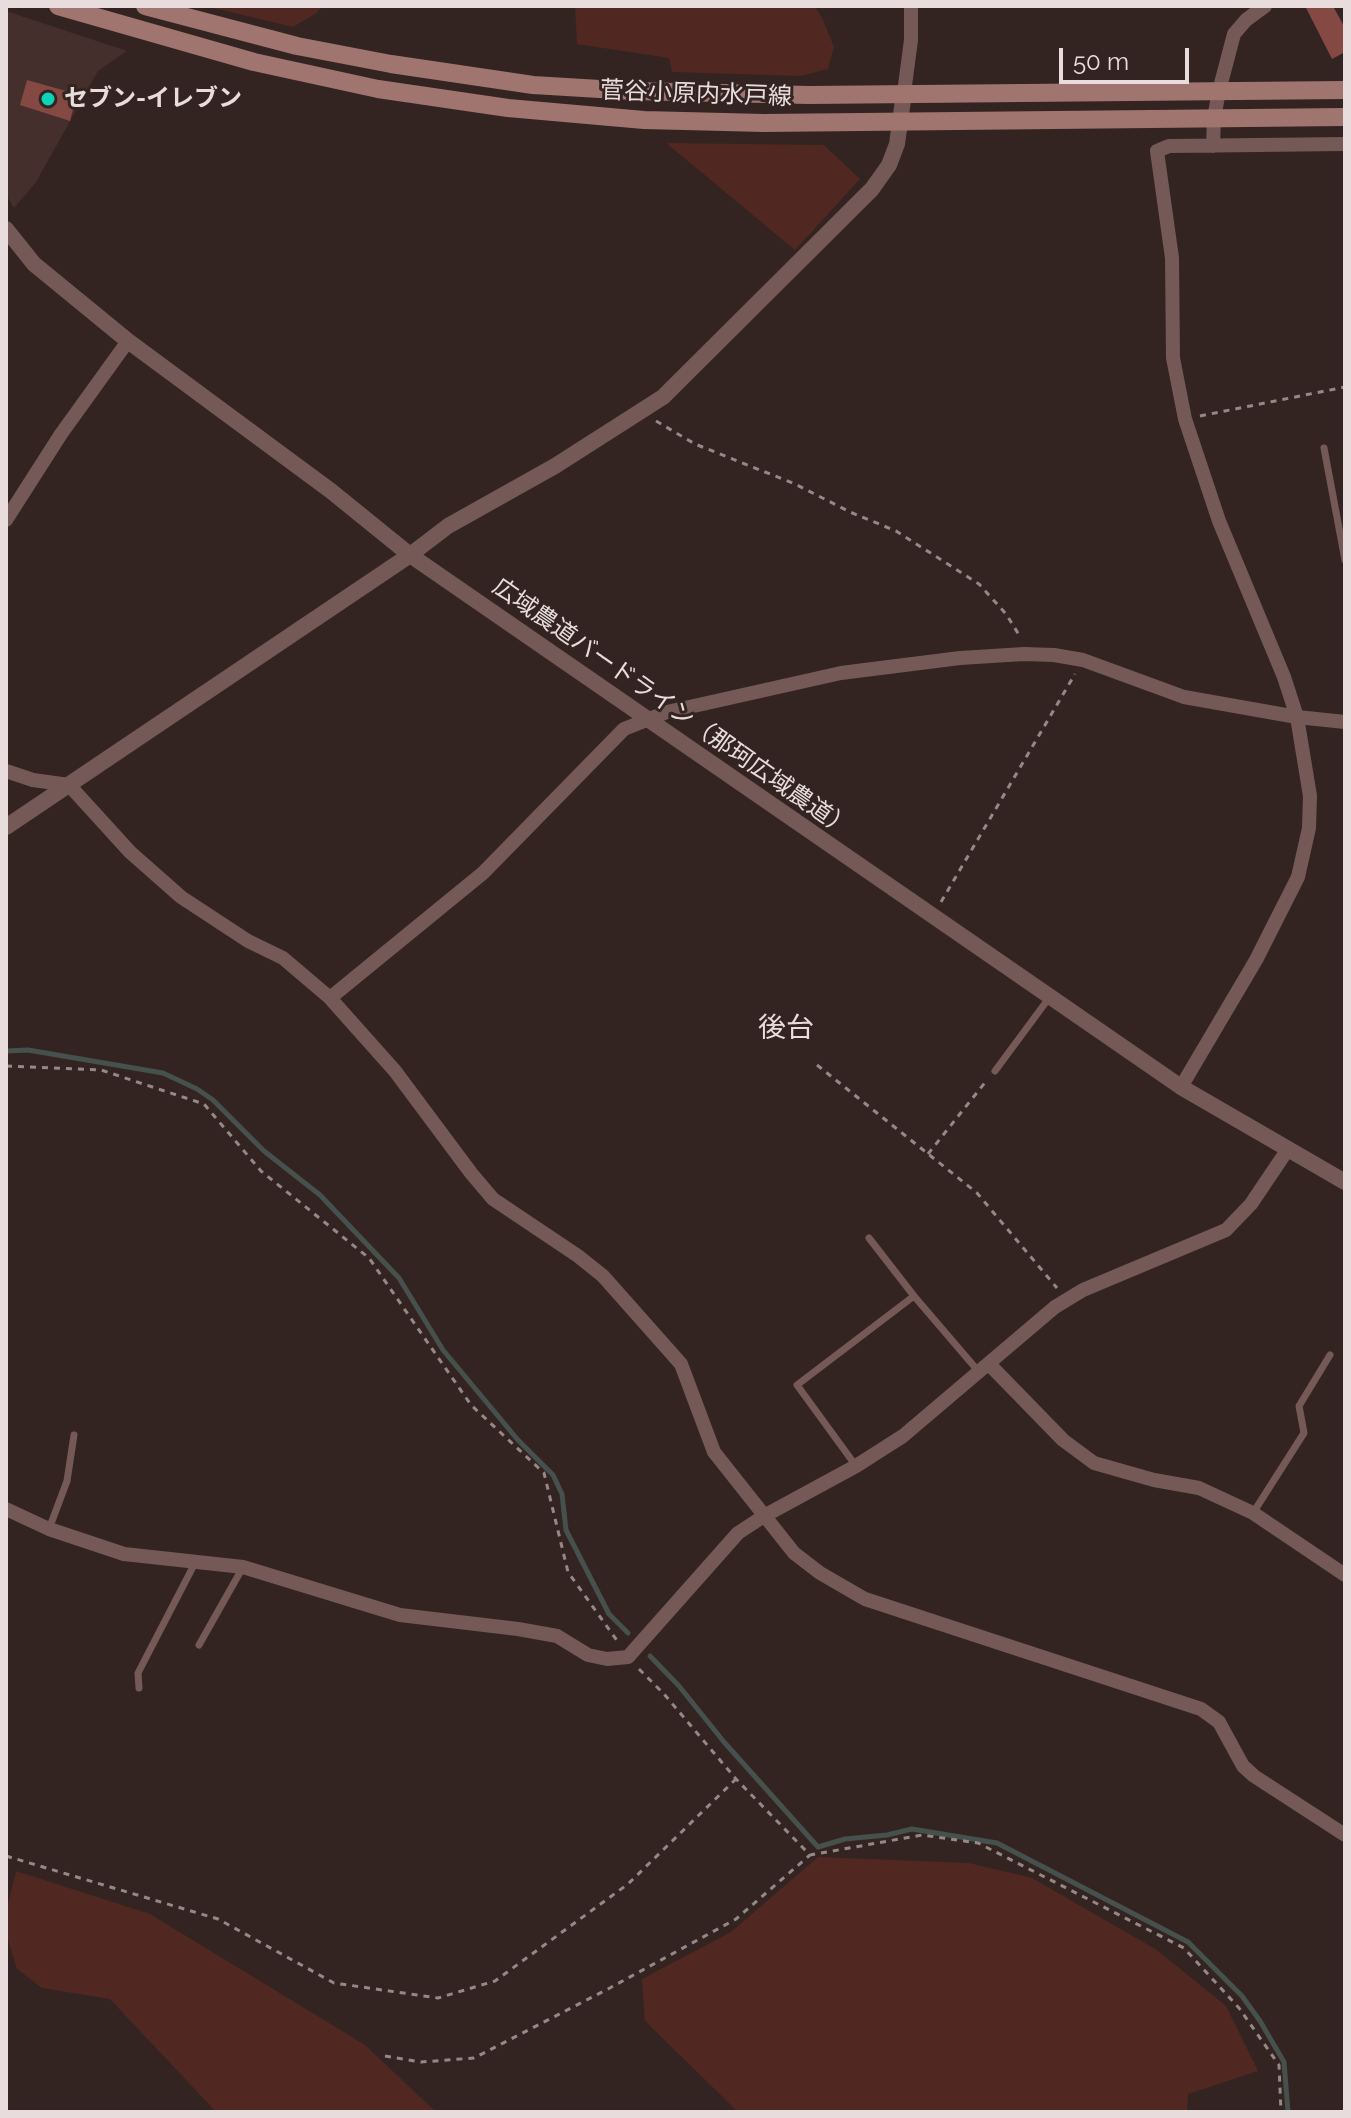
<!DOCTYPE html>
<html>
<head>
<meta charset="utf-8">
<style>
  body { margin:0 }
  #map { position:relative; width:1351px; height:2118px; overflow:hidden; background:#332422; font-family:Raleway,sans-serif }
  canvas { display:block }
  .frame { position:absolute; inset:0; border:8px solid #e8dddc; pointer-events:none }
  .scale { position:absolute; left:1059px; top:48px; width:130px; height:36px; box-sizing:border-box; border:4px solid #e8dddc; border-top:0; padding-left:10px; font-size:24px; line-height:28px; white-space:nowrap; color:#e8dddc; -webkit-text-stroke:6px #332422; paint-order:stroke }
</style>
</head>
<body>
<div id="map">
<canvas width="1351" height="2118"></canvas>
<div class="frame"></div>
<div class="scale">50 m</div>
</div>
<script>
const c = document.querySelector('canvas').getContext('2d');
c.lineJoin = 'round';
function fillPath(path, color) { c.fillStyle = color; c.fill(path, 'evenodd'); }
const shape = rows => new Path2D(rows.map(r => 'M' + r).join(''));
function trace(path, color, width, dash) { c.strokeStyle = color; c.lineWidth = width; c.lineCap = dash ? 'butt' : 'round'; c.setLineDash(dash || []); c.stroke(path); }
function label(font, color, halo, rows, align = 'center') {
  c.font = font + ' Raleway,"Noto Sans JP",sans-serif'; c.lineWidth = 6; c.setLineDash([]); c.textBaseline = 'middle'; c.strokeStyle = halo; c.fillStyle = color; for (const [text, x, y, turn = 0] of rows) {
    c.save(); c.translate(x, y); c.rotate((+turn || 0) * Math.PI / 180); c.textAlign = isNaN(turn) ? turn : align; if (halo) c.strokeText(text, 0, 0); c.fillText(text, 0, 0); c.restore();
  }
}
fillPath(shape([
  [6,11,127,51,98,71,36,182,14,208,6,195]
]), '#442f2c');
fillPath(shape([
  [205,6,323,6,315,14,293,27],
  [575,6,814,6,822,17,834,47,828,69,801,76,672,72,669,58,577,44],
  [666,143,824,145,860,179,795,250],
  [818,1857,969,1863,1032,1878,1157,1950,1226,2006,1258,2071,1188,2094,1187,2112,738,2112,645,2021,642,1979,731,1932],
  [16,1871,150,1914,365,2045,436,2112,216,2112,110,1999,42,1988,17,1969,6,1934,6,1912]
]), '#512722');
trace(shape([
  [6,1051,28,1050,163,1073,197,1089,213,1100,264,1151,320,1195,399,1278,443,1350,518,1440,553,1475,562,1494,566,1530,609,1614,628,1633],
  [650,1656,679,1686,724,1742,818,1847,845,1839,887,1835,912,1829,997,1843,1188,1942,1242,1996,1260,2021,1284,2062,1288,2112]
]), '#46504c', 5);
fillPath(shape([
  [1305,6,1333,6,1345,28,1345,52,1332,59],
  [27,80,77,94,70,121,20,105]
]), '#834942');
trace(shape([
  [1200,416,1345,387],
  [656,421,695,444,795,484,850,512,896,531,979,584,1006,614,1021,638],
  [941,902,1075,674],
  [817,1065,977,1193,1057,1288],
  [6,1066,101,1070,204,1104,261,1171,369,1258,471,1405,544,1473,568,1572,618,1642],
  [928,1154,987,1080],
  [639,1669,664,1694,736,1779,810,1855,922,1835,978,1843,1184,1948,1239,2008,1279,2065,1281,2112],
  [6,1856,218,1919,334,1983,438,1998,495,1981,628,1884,736,1779],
  [385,2056,421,2062,474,2058,608,1989,736,1919,810,1855],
  [191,2112,191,2111]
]), '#958886', 3, [6, 6]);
trace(shape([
  [1324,448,1345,560],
  [995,1071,1049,998],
  [869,1238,914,1296,979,1372],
  [856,1466,797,1385,914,1296],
  [1253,1513,1304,1433,1299,1406,1330,1355],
  [49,1529,67,1481,74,1435],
  [199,1645,243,1567],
  [139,1688,138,1673,196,1561]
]), '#755956', 7);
trace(shape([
  [904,93,911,40,911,6],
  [1213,146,1214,118,1219,91,1234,34,1246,20,1265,6],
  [6,520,61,434,128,341],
  [6,771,33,780,69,785,130,852,181,897,248,941,283,958,330,998,395,1071,471,1173,493,1199,578,1256,603,1276,681,1364,714,1452,794,1553,820,1573,865,1599,1201,1709,1219,1722,1243,1766,1254,1776,1345,1835],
  [330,998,483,873,624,729,667,712,841,673,960,658,1024,654,1054,655,1083,660,1184,697,1297,717,1345,722],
  [1181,1087,1256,960,1298,877,1309,828,1310,796,1297,717,1284,677,1219,521,1185,419,1173,358,1172,258,1157,151,1169,146,1345,144],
  [989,1364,1063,1440,1094,1463,1154,1480,1199,1488,1253,1513,1345,1575],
  [6,1509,49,1529,124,1554,243,1567,400,1615,518,1629,557,1636,588,1655,607,1659,628,1657,738,1533,764,1516,856,1466,903,1436,1055,1307,1083,1290,1226,1230,1251,1204,1288,1149]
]), '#755956', 14);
trace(shape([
  [6,229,34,264,128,341,331,491,410,555,1181,1087,1345,1182],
  [6,827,410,555,448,526,555,466,663,397,872,189,889,165,897,144,904,93]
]), '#755956', 16);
trace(shape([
  [58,6,254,62,378,89,508,108,644,120,764,123,1345,117],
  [145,6,297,46,391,64,533,85,633,91,809,95,1345,90]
]), '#a0756f', 18);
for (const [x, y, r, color] of [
  [48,99,8,"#0cd5b5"]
]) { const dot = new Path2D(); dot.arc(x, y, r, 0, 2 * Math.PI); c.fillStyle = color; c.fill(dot); trace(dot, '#332422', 3); }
label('24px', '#e8dddc', '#332422', [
  ["菅谷小原内水戸線",696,94,2],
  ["広域農道バードライン（那珂広域農道）",672,708,35]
]);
label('bold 24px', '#e8dddc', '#332422', [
  ["セブン-イレブン",64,99]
], 'left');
label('28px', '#e8dddc', '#332422', [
  ["後台",786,1029]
]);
</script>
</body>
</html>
